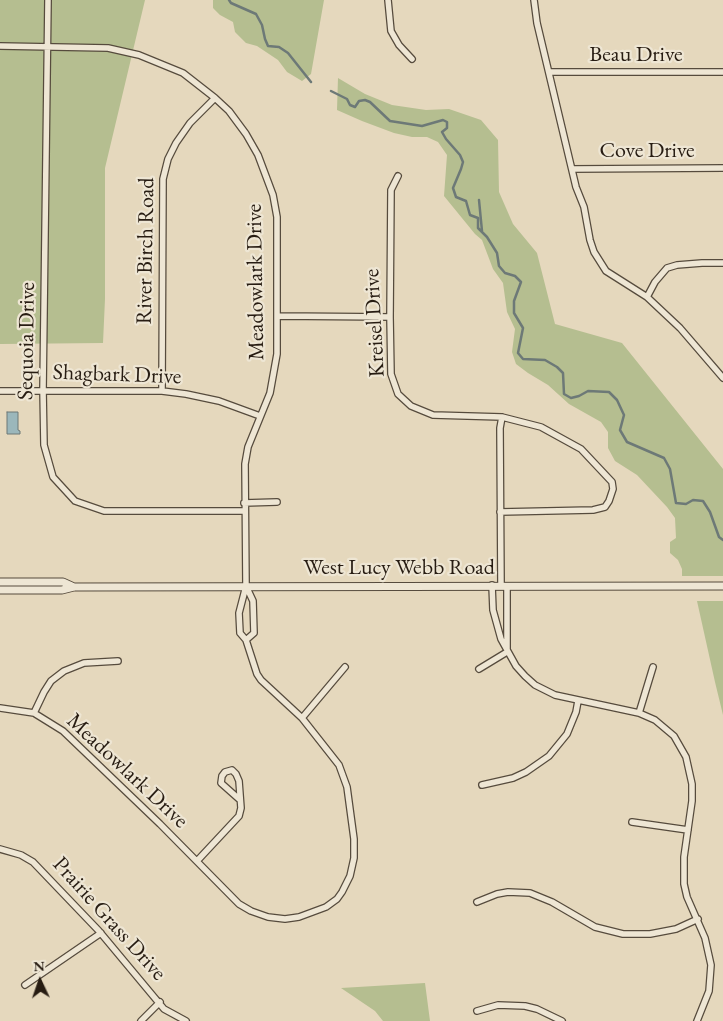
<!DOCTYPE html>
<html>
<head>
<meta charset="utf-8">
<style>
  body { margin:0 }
  #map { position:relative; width:723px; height:1021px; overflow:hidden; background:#e5d8bd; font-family:"EB Garamond",serif }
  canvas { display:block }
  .north { position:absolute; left:15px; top:956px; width:50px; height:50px; -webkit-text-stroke:4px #eee6d4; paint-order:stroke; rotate:357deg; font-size:14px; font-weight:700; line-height:20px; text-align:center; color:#271c12 }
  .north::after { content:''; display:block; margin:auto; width:18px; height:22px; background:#271c12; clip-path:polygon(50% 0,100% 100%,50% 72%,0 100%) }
</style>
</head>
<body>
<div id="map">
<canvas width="723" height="1021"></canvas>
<div class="north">N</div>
</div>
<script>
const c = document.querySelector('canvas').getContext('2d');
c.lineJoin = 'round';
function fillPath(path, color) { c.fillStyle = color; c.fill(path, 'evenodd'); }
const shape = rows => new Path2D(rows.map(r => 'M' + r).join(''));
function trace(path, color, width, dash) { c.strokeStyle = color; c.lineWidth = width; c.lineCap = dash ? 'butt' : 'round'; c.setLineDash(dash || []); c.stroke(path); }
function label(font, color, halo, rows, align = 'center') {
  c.font = font + ' "EB Garamond",serif'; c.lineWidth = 4.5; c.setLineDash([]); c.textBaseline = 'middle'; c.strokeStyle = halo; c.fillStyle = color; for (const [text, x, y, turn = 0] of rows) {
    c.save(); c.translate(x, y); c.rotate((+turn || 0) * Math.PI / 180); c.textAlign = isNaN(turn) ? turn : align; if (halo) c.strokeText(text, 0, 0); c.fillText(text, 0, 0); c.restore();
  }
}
fillPath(shape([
  [0,0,145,0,105,168,105,299,103,343,0,344],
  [213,0,324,0,311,74,302,81,287,72,278,60,257,46,246,43,235,32,233,22,220,15,213,8],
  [338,78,365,94,392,105,426,110,449,109,481,120,498,140,499,192,513,224,537,253,555,324,622,343,723,469,723,576,682,576,682,569,678,560,670,553,670,542,676,538,675,518,667,507,637,475,615,461,608,448,608,432,601,422,569,404,548,385,528,373,516,364,512,352,515,329,507,312,503,283,493,269,482,240,475,234,444,196,447,155,438,142,427,137,412,137,394,133,362,121,337,110],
  [697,601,723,601,723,715,715,682],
  [425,983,430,1021,383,1021,375,1011,341,988]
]), '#b5be90');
const water = shape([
  [7,412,18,412,18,430,20,431,20,434,7,434,7,412]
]);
fillPath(water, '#9bb7bb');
trace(water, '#6d7977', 1);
trace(shape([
  [229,0,231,3,256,14,262,25,265,39,268,46,279,47,288,53,311,82],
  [331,91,347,99,350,105,355,107,359,101,365,100,370,102,390,121,422,126,443,120,447,122,447,128,442,132,446,139,460,155,463,162,461,169,453,188,456,197,466,201,470,215,478,218,478,228,487,237,497,253,499,266,505,273,515,276,521,282,514,301,514,313,523,328,518,353,523,359,545,360,557,367,563,373,564,394,571,398,579,396,588,391,609,392,617,400,624,415,620,430,627,442,664,458,670,469,676,503,686,504,693,500,703,501,710,512,719,537,723,540],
  [479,200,482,231]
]), '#6d7977', 2.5);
const minor = shape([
  [48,0,43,390,44,445,53,477,75,501,104,511,244,511],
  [388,0,391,31,399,45,412,59],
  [534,0,537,23,576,187,584,207,590,240,594,252,606,271,647,297,680,328,723,378],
  [0,46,108,48,139,55,183,73,215,98,229,111,246,134,258,155,273,195,277,217,277,354,270,393,248,447,245,464,246,586,239,613,240,633,246,640,257,674,261,680,302,718,339,765,347,787,354,839,354,858,350,876,342,892,337,899,326,907,299,917,285,919,268,917,251,911,239,904,160,824,63,731,34,713,0,708],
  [549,72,723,72],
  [572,169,723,168],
  [398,176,391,190,390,317,391,374,398,394,411,406,433,415,502,417,541,427,581,449,612,482,613,489,609,501,605,507,593,510,500,512],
  [647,297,655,282,667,268,677,265,702,263,723,263],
  [278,316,390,317],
  [0,391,162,391,186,394,219,401,260,416],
  [162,391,163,179,168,159,176,143,190,123,215,98],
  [244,503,277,502],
  [492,585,493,610,501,639,516,666,525,676,535,685,555,695,639,713,655,720,674,736,686,757,692,784,692,801,684,857,684,884,687,897,705,938,711,965,709,991,697,1021],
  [501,586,500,428,502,417],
  [507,586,507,650],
  [246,640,254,633,253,601,246,586],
  [479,669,507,652],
  [34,713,44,692,51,681,64,671,84,663,118,661],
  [639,713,653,667],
  [302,718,345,667],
  [482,785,513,778,526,772,549,756,567,734,576,712,578,701],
  [632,822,688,830],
  [0,849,21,855,33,862,99,931,164,1009,186,1021],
  [197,861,239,816,241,808,239,781,236,774,232,770,225,772,222,776,221,783,239,799],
  [477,902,497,894,508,892,530,893,552,902,595,927,623,934,650,934,676,929,698,919],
  [25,985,101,933],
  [477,1011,498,1005,525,1006,537,1009,562,1021],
  [141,1021,160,1002]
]);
const tertiary = shape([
  [0,582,63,582,74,587],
  [0,590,62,590,74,587,723,586]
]);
trace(minor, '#564b3d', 8);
trace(tertiary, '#564b3d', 9);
trace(minor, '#eee6d4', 5.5);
trace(tertiary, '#eee6d4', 7);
label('22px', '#271c12', '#eee6d4', [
  ["Beau Drive",636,55],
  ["Cove Drive",647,151],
  ["River Birch Road",146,251,-89],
  ["Meadowlark Drive",256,282,-91],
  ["Kreisel Drive",375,323,-93],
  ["Sequoia Drive",27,341,-89],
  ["Shagbark Drive",117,375,2],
  ["West Lucy Webb Road",399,568],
  ["Meadowlark Drive",127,771,43],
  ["Prairie Grass Drive",109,919,48]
]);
</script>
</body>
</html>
